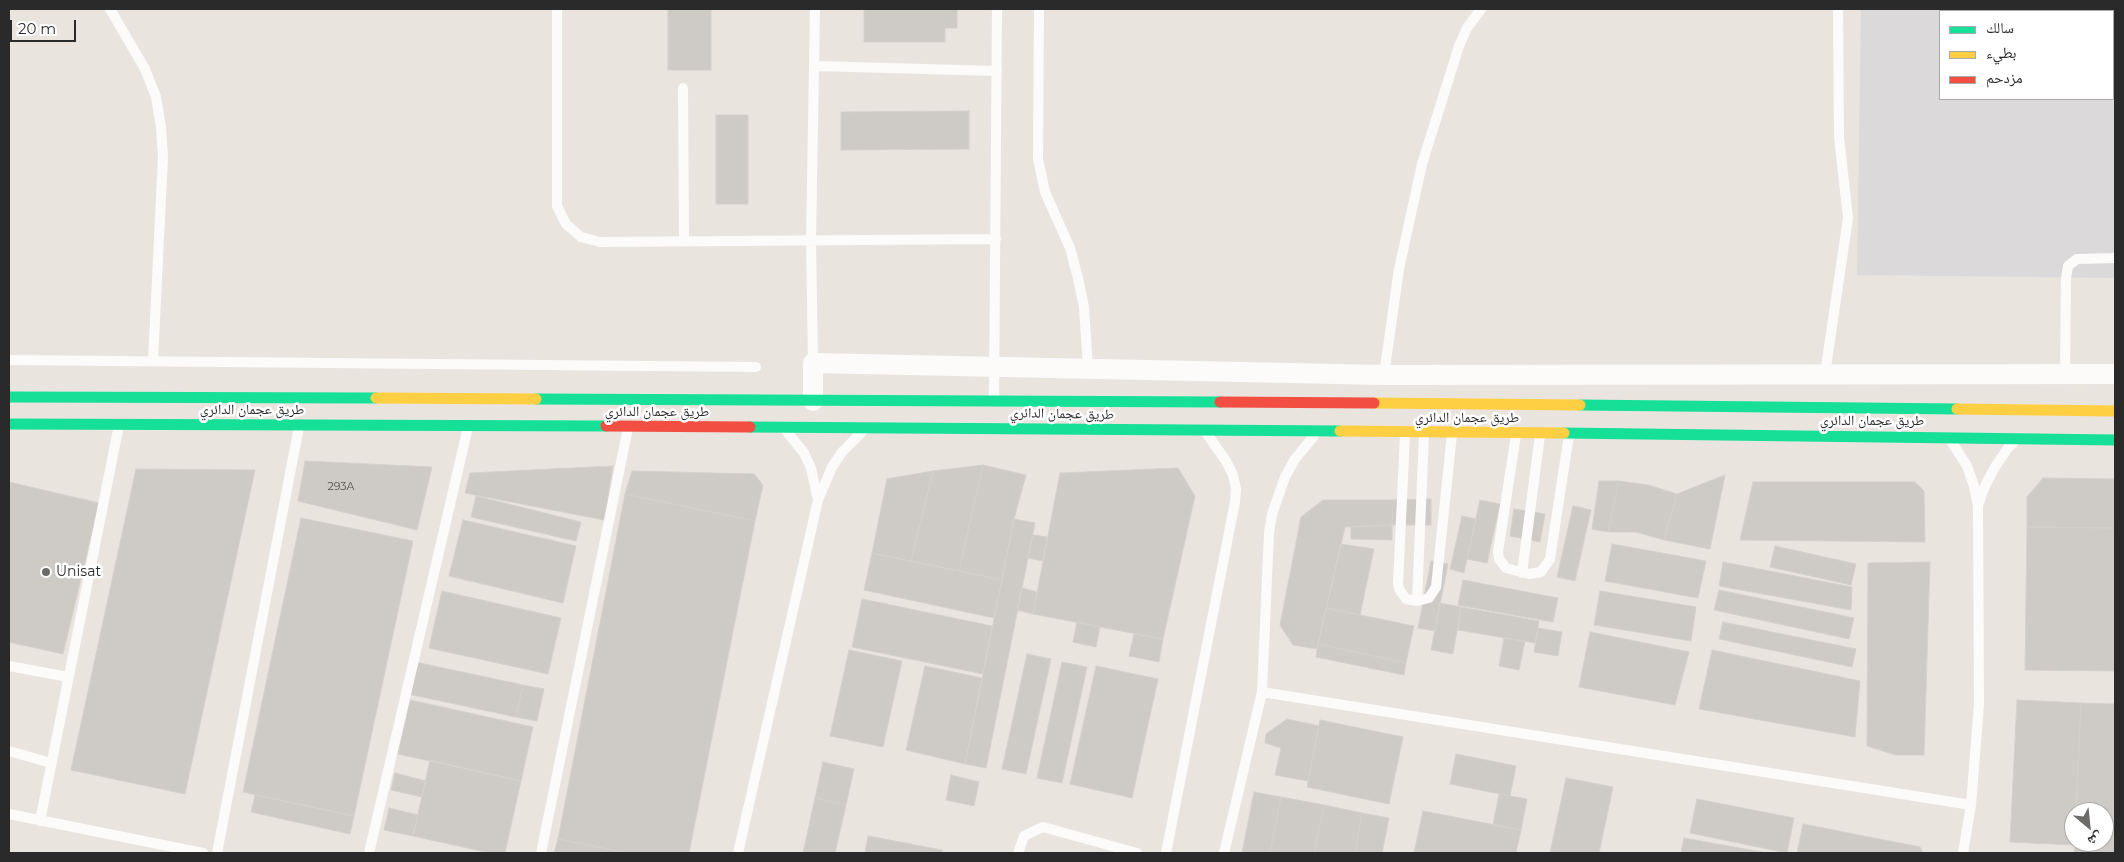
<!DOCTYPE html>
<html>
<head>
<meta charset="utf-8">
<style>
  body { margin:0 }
  #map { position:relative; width:2124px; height:862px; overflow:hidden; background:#eae4df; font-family:Montserrat,"Noto Naskh Arabic",sans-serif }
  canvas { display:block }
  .frame { position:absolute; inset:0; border:10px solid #2a2a2a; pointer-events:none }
  .legend { position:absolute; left:1939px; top:10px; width:175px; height:90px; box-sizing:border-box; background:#fff; border:1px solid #aaa; margin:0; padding:6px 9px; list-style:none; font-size:15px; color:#2a2a2a }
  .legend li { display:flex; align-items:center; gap:10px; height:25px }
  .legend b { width:25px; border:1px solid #aaa }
  .north { position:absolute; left:2064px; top:802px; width:50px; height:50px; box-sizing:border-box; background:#fff; border:1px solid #aaa; border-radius:50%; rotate:152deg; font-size:14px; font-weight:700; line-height:20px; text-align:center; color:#2a2a2a }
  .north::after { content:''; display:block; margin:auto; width:18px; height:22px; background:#6d6b69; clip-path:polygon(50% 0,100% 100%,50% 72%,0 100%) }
  .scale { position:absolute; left:10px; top:20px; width:66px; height:22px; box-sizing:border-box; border:2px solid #2a2a2a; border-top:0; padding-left:6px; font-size:15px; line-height:18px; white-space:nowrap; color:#2a2a2a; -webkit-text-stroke:4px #fff; paint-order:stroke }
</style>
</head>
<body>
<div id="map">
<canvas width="2124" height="862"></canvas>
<div class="frame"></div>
<ul class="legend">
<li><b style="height:6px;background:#16e098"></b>سالك</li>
<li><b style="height:6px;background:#ffcf43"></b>بطيء</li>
<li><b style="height:6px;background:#f24e42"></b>مزدحم</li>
</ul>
<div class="north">ش</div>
<div class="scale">20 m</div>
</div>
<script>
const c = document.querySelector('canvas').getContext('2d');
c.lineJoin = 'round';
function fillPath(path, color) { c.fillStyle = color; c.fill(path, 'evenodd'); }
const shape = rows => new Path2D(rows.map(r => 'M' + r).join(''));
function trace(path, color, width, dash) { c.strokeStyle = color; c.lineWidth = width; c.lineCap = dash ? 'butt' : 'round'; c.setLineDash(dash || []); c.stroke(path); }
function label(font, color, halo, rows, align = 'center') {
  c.font = font + ' Montserrat,"Noto Naskh Arabic",sans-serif'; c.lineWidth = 5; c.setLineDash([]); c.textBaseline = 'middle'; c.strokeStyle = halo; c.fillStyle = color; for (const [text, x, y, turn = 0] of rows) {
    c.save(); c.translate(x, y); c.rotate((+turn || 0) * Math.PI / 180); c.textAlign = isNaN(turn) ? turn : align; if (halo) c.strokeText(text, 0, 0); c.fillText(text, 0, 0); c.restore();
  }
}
fillPath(shape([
  [1861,9,2115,9,2115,278,1857,275],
  [1940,11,2113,11,2113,99,1940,99]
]), '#dcd9db');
const building = shape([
  [668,9,711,9,711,70,668,70,668,9],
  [864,9,957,9,957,28,945,28,945,42,864,42,864,9],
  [969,111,969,149,841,150,841,112,969,111],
  [716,115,748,115,748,204,716,204,716,115],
  [305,461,432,467,417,530,298,501,305,461],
  [983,465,959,571,911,561,933,471,983,465],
  [983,465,1026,475,1014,519,1002,580,959,571,983,465],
  [613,466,604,520,465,493,470,473,613,466],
  [1178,468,1195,496,1163,639,1033,614,1060,473,1178,468],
  [136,469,255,470,185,794,71,770,136,469],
  [632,471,754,474,763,485,755,521,625,494,632,471],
  [933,471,911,561,872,553,887,479,933,471],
  [1725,475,1710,549,1664,540,1677,494,1725,475],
  [2043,478,2115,479,2115,528,2027,527,2027,497,2043,478],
  [1599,481,1619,481,1608,532,1592,529,1599,481],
  [1619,481,1648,485,1677,494,1664,540,1636,532,1608,532,1619,481],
  [9,482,99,503,63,654,9,642,9,482],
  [1753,482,1915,482,1924,491,1925,542,1740,540,1753,482],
  [625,494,755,521,689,853,628,853,558,839,625,494],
  [476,496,581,522,576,541,471,517,476,496],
  [1431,499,1431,525,1392,525,1393,500,1431,499],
  [1323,500,1393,500,1392,525,1345,527,1317,649,1293,645,1280,625,1301,517,1323,500],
  [1480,500,1500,504,1487,563,1467,559,1480,500],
  [1573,506,1591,510,1575,581,1557,577,1573,506],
  [1514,509,1545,514,1540,542,1510,536,1514,509],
  [1462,516,1476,519,1464,573,1450,569,1462,516],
  [301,518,413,541,354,816,243,792,301,518],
  [1014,519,1035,523,986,768,965,764,1014,519],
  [463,520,576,546,563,603,449,576,463,520],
  [1392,525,1392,540,1351,539,1351,527,1392,525],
  [2027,527,2115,528,2115,671,2025,670,2027,527],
  [1033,535,1047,537,1043,561,1028,558,1033,535],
  [1341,544,1374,549,1360,615,1326,608,1341,544],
  [1612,544,1706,561,1698,598,1605,581,1612,544],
  [1775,546,1856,564,1851,585,1770,567,1775,546],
  [872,553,1002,580,994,618,864,590,872,553],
  [1431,561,1448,564,1435,631,1418,628,1431,561],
  [1723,562,1852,587,1851,610,1719,586,1723,562],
  [1930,562,1924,755,1896,755,1867,746,1868,563,1930,562],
  [1463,580,1558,598,1553,622,1458,605,1463,580],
  [1022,588,1037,592,1033,614,1017,610,1022,588],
  [1719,590,1854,618,1849,639,1714,610,1719,590],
  [442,591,561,618,548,674,429,648,442,591],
  [1600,591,1696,607,1691,641,1594,625,1600,591],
  [862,599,992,626,983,674,852,647,862,599],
  [1440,603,1461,607,1453,654,1431,650,1440,603],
  [1461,607,1539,621,1535,643,1458,630,1461,607],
  [1326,608,1414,626,1406,663,1318,644,1326,608],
  [1077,622,1100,627,1096,647,1073,642,1077,622],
  [1723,622,1856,649,1852,667,1719,639,1723,622],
  [1538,628,1562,632,1558,656,1534,652,1538,628],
  [1590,632,1689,652,1675,705,1579,687,1590,632],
  [1134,634,1163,639,1159,662,1129,656,1134,634],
  [1504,638,1525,641,1519,670,1499,666,1504,638],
  [1318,644,1406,663,1404,675,1316,657,1318,644],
  [849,650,902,661,883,747,830,736,849,650],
  [1712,650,1860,681,1855,737,1699,709,1712,650],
  [1027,654,1051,659,1026,774,1002,769,1027,654],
  [415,662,523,685,516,717,408,694,415,662],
  [1062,662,1087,667,1062,783,1037,778,1062,662],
  [925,666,982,678,965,764,906,750,925,666],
  [1096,666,1158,679,1132,798,1070,784,1096,666],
  [523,685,544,689,537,721,516,717,523,685],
  [410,700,533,727,521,781,398,754,410,700],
  [2017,700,2081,703,2076,812,2074,812,2074,845,2010,842,2017,700],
  [2081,703,2115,704,2115,853,2074,853,2075,842,2104,842,2104,812,2076,812,2081,703],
  [1287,719,1319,726,1308,781,1275,775,1281,748,1265,743,1266,734,1287,719],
  [1320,720,1403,737,1389,804,1307,787,1320,720],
  [1456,754,1516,766,1510,796,1450,784,1456,754],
  [430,760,521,781,505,853,490,853,413,836,430,760],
  [823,762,854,769,846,805,815,798,823,762],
  [395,773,426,781,422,797,391,790,395,773],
  [951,775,979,782,974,806,946,800,951,775],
  [1566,778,1613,787,1599,853,1550,853,1566,778],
  [1254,792,1281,797,1270,853,1242,853,1254,792],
  [1499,794,1527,799,1521,830,1493,825,1499,794],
  [255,795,354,816,350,834,251,812,255,795],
  [1281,797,1324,805,1314,853,1270,853,1281,797],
  [815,798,846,805,835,853,803,853,815,798],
  [1697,799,1794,818,1787,853,1690,833,1697,799],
  [1324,805,1362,813,1355,853,1314,853,1324,805],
  [389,808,418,815,413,836,384,830,389,808],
  [1423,811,1521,830,1516,853,1414,853,1423,811],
  [1362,813,1389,818,1382,853,1355,853,1362,813],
  [1803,824,1920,847,1923,853,1797,853,1803,824],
  [868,836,942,850,942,853,865,853,868,836],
  [1684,838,1767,853,1681,853,1684,838],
  [558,839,628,853,554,853,558,839]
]);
fillPath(building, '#cecac6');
trace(building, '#d4d0cb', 1);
trace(shape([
  [110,9,145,69,156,97,161,127,163,157,153,361],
  [557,9,557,206,566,224,581,237,600,242,996,239],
  [1039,9,1038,159,1045,192,1070,248,1078,278,1084,307,1088,368],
  [815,66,997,71],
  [683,88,684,241],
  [9,360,756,367],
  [813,363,811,240,815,9],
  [2065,373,2066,278,2068,266,2077,259,2115,258],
  [1825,374,1848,218,1839,137,1838,9],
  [1384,375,1399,269,1422,164,1459,46,1467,28,1481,9],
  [994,400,997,9],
  [787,432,804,453,811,468,817,496],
  [1405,434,1398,584,1399,589,1406,599,1417,601,1429,598,1436,587,1452,434],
  [1516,435,1498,552,1499,559,1506,568,1529,574,1541,572,1550,559,1569,435],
  [1951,441,1967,466,1974,486,1978,506,1979,704,1971,805,1963,853],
  [1978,505,1985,486,1995,467,2008,448,2014,442],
  [1522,573,1540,435],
  [1417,601,1424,434],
  [9,666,68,677],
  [1262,692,1971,805],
  [9,751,51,763],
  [9,814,203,853],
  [40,821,119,425],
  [217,853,299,427],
  [369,853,468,427],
  [541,853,628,428],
  [738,853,818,500,832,467,842,452,862,432],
  [1018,853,1024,836,1043,827,1137,853],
  [1166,853,1235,502,1236,489,1233,475,1226,461,1207,434],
  [1224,853,1262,692,1269,533,1272,514,1285,477,1295,459,1314,436]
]), '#fcfbfa', 10);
trace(shape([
  [813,401,813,363,1384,375,2115,374]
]), '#fcfbfa', 20);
trace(shape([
  [9,397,376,398],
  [536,399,1220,402],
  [1580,405,1957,409],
  [9,424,606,426],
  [750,427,1340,431],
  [1564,433,2115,440]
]), '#16e098', 11);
trace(shape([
  [376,398,536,399],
  [1374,403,1580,405],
  [1957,409,2115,411],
  [1340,431,1564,433]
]), '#ffcf43', 11);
trace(shape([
  [1220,402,1374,403],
  [606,426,750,427]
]), '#f24e42', 11);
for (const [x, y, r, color] of [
  [46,572,5,"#6d6b69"]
]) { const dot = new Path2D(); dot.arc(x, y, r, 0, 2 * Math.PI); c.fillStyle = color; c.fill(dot); trace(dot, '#fff', 2); }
label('11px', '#555453', null, [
  ["293A",341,487]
]);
label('14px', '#2a2a2a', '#fff', [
  ["طريق عجمان الدائري",252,410],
  ["طريق عجمان الدائري",657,412],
  ["طريق عجمان الدائري",1062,414,1],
  ["طريق عجمان الدائري",1467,418],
  ["طريق عجمان الدائري",1872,421]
]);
label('14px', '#2a2a2a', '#fff', [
  ["Unisat",56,572]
], 'left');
</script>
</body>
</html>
